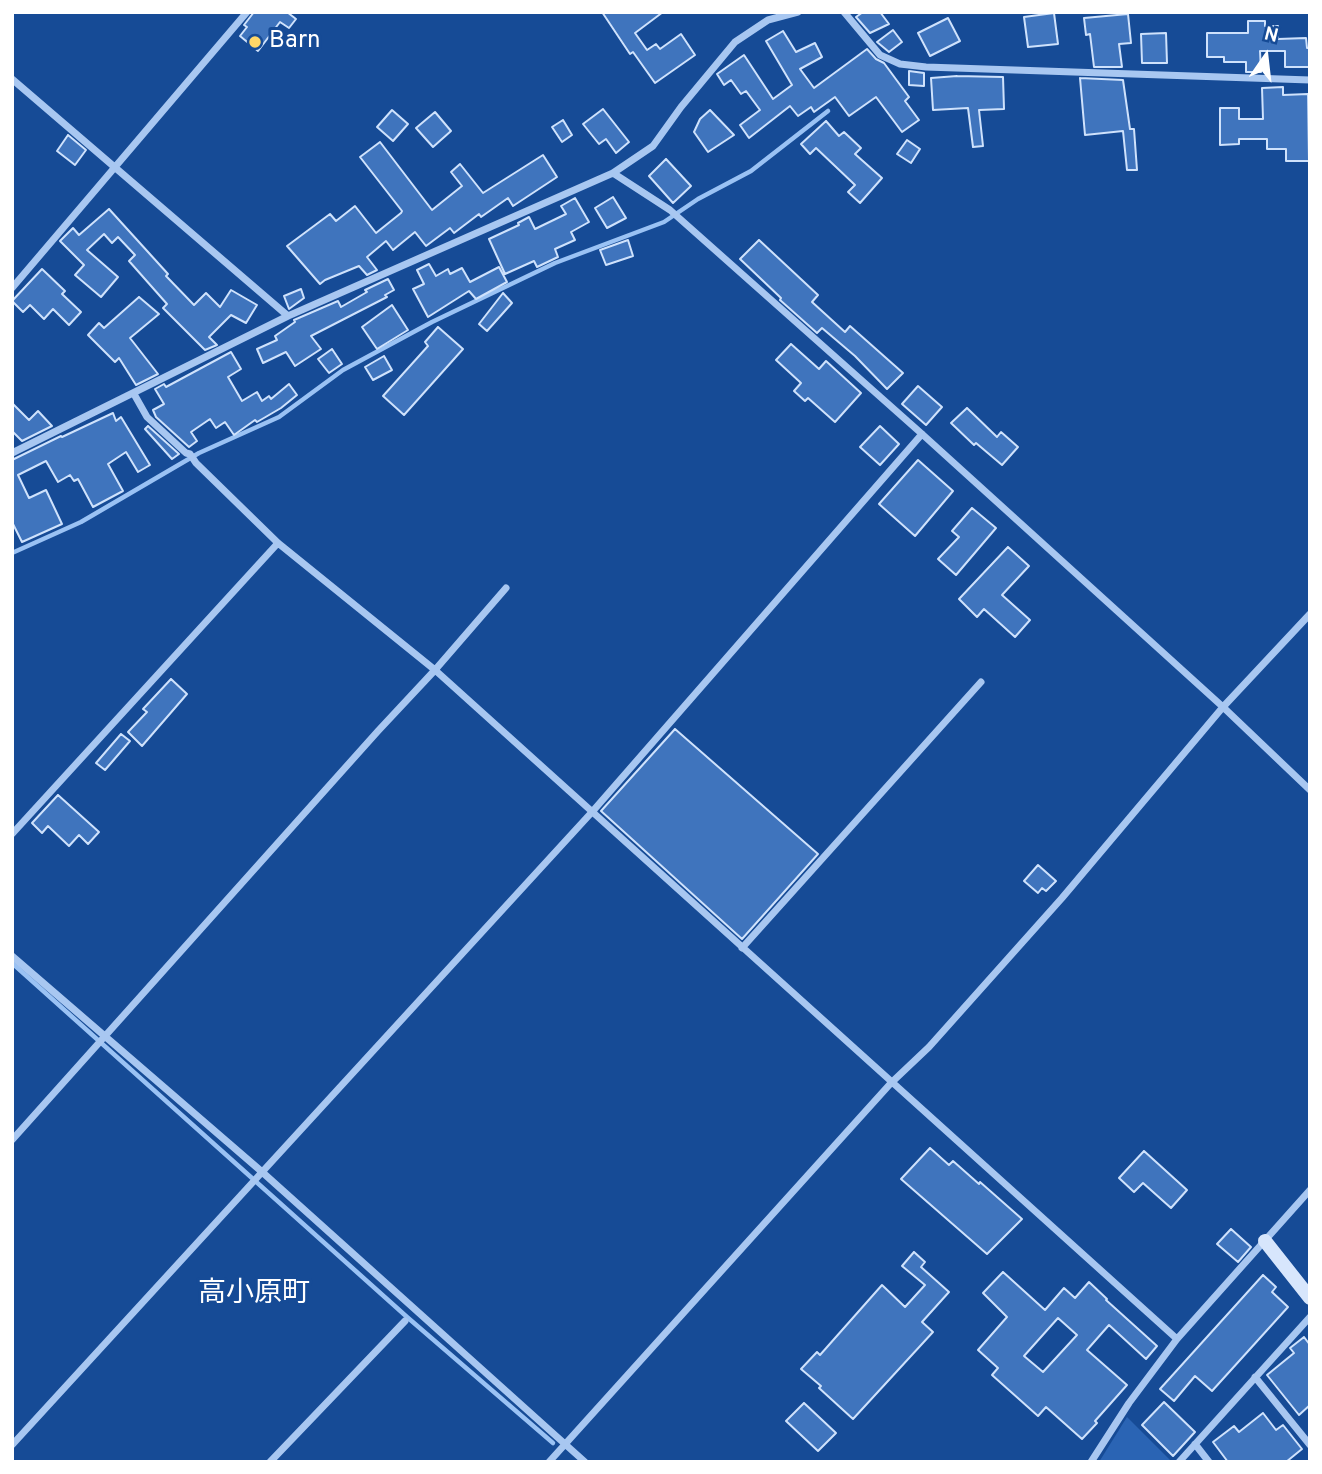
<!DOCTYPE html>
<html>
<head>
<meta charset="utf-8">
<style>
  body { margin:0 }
  #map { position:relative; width:1322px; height:1474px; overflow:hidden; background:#164b96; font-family:Overpass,sans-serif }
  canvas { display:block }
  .frame { position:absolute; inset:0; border:14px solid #fff; pointer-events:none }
  .north { position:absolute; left:1231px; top:21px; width:70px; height:70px; -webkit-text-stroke:5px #164b96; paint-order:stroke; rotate:14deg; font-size:19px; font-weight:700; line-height:28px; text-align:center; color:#fff }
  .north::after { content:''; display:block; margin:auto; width:24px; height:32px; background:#fff; clip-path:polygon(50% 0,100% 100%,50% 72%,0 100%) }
</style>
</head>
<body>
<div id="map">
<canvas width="1322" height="1474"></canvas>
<div class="frame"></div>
<div class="north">N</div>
</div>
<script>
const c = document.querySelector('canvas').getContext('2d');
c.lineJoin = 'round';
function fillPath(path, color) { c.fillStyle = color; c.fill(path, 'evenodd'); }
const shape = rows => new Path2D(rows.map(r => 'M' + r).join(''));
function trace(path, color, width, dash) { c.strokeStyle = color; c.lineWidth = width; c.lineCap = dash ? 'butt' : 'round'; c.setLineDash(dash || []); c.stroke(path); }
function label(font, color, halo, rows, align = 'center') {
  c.font = font + ' Overpass,"Noto Sans JP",sans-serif'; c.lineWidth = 6; c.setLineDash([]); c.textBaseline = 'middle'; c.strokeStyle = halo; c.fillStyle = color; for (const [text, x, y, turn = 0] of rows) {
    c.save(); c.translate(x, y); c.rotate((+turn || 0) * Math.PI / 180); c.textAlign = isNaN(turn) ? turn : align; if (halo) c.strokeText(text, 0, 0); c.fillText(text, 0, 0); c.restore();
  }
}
fillPath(shape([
  [1127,1417,1172,1462,1099,1462]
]), '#2a64b4');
trace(shape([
  [12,553,81,522,199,453,279,417,343,370,432,322,555,263,664,222,698,199,751,171,828,111],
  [12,963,407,1317,553,1443]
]), '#9ac2f4', 4.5);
const building = shape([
  [254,12,287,12,296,19,289,28,280,22,258,51,240,36,247,27,244,25,254,12],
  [602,12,663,12,635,33,647,50,656,44,660,49,681,34,695,55,655,83,633,52,630,54,602,12],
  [863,12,880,12,889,24,870,33,856,17,863,12],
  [1054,13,1058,44,1028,47,1024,17,1054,13],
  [1128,14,1131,43,1119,44,1122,67,1094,67,1090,34,1086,35,1084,18,1128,14],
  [948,18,960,41,930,56,918,33,948,18],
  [1248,21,1265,21,1265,26,1278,26,1278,39,1306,38,1307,48,1310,48,1310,67,1285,67,1285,51,1260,51,1261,72,1246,72,1246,62,1224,62,1224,57,1207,57,1207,33,1248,33,1248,21],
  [893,30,902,42,889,52,877,42,893,30],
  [783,31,796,52,815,43,822,57,800,69,814,88,867,49,876,59,884,63,909,97,905,101,919,120,902,132,876,97,849,116,835,97,814,112,811,107,798,116,790,106,749,138,740,125,760,110,746,91,741,94,731,80,724,85,717,74,744,55,773,99,792,85,766,41,783,31],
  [1166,33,1167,63,1142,63,1141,34,1166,33],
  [909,71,924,73,924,86,909,85,909,71],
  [957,76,1003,77,1004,109,979,110,983,146,973,147,968,108,933,110,931,78,957,76],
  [1080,78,1123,80,1130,129,1134,129,1137,170,1127,170,1123,131,1085,135,1080,78],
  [1283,87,1283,95,1308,94,1309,161,1286,161,1286,149,1267,149,1267,139,1239,139,1239,144,1220,145,1220,108,1239,108,1239,119,1263,119,1262,88,1283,87],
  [603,109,629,142,616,153,606,139,599,144,583,124,603,109],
  [392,110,408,124,393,141,377,127,392,110],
  [710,110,734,135,708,152,694,132,700,119,710,110],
  [435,112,451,131,433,147,416,128,435,112],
  [563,120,572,135,562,142,552,127,563,120],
  [826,121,839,136,844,132,861,148,855,154,882,178,860,203,848,192,855,185,816,148,810,154,801,144,826,121],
  [68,135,86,150,75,165,57,151,68,135],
  [907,140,920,149,911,163,897,154,907,140],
  [380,142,432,210,462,186,451,172,460,164,483,193,543,155,557,177,513,206,508,198,481,217,479,214,454,233,450,228,426,246,415,232,393,250,386,241,367,257,377,270,367,275,359,266,325,280,320,284,287,246,330,214,336,221,355,206,376,233,401,213,402,211,360,157,380,142],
  [666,159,691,186,673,203,649,176,666,159],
  [613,197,626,218,607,228,595,208,613,197],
  [575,198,589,222,571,232,575,240,555,249,558,257,537,267,534,261,505,274,489,239,519,225,518,223,529,217,535,229,566,214,561,206,575,198],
  [109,209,168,274,166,276,194,305,206,293,220,307,231,290,257,305,246,323,231,315,209,337,217,345,205,350,163,308,167,304,129,261,135,255,118,237,112,243,104,234,87,250,118,277,101,297,75,275,84,265,60,241,73,228,79,235,109,209],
  [628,240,633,256,606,265,600,250,628,240],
  [759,240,818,295,812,302,845,332,850,326,903,373,887,389,855,356,822,328,817,333,780,300,781,298,740,259,759,240],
  [429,264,436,276,448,269,450,274,462,268,470,282,499,267,507,282,476,299,469,291,428,317,413,289,424,284,417,270,429,264],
  [42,269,65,291,62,294,81,312,69,325,53,309,44,319,30,305,23,312,12,301,42,269],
  [388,279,394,290,385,295,387,297,311,336,321,349,295,366,286,352,263,363,257,349,277,340,275,336,295,322,294,320,338,301,341,307,367,292,365,290,388,279],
  [301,289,304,298,289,309,284,296,301,289],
  [503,293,512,303,487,331,479,324,503,293],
  [139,297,159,314,130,338,158,374,136,385,119,358,115,362,88,335,99,323,104,328,139,297],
  [392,305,408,330,377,349,362,327,392,305],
  [438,327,463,349,404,415,383,396,428,346,425,342,438,327],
  [791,344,819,369,826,361,861,393,835,422,808,398,805,401,794,391,801,383,776,360,791,344],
  [332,349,342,364,329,373,318,359,332,349],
  [231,352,241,369,228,377,242,401,257,392,262,401,269,396,271,399,289,384,297,395,281,408,257,422,255,420,234,435,225,422,216,428,210,419,191,432,197,441,189,447,156,417,153,410,164,404,155,389,164,384,166,387,231,352],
  [384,356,392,370,373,380,365,367,384,356],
  [918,386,942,407,926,425,902,404,918,386],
  [12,403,29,420,38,411,52,426,22,441,12,431,12,403],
  [967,408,997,437,1001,432,1018,447,1002,465,976,443,974,445,951,423,967,408],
  [113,413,116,421,121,417,150,465,138,472,126,452,108,464,123,491,93,507,78,479,74,481,70,475,58,482,46,461,18,475,29,498,46,490,62,524,22,542,12,522,12,460,61,436,62,437,113,413],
  [148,426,179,454,172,459,145,429,148,426],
  [880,426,899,444,880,465,860,447,880,426],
  [918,460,953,491,915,536,879,504,918,460],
  [972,508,996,528,956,575,938,559,959,537,952,531,972,508],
  [1008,547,1029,566,1002,595,1030,620,1015,637,984,609,977,617,959,599,1008,547],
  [171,679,187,694,142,746,128,732,147,712,143,709,171,679],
  [675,729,818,854,742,939,601,811,675,729],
  [121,734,130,741,105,770,96,763,121,734],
  [58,795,99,832,88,844,79,835,69,846,48,826,42,833,32,823,58,795],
  [1038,865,1056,881,1046,891,1042,888,1038,893,1024,881,1038,865],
  [930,1148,949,1165,953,1161,979,1184,980,1182,1022,1219,987,1254,901,1179,930,1148],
  [1144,1151,1187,1190,1171,1208,1143,1183,1134,1192,1119,1178,1144,1151],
  [1231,1229,1251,1247,1238,1262,1217,1244,1231,1229],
  [914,1252,925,1262,921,1267,949,1292,922,1322,933,1332,853,1419,819,1388,821,1386,801,1369,817,1352,820,1355,882,1285,905,1307,925,1285,902,1266,914,1252],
  [1003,1272,1045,1310,1064,1288,1075,1298,1089,1282,1107,1299,1106,1300,1157,1346,1146,1359,1109,1325,1087,1350,1127,1385,1095,1421,1097,1423,1082,1439,1046,1407,1038,1416,992,1375,998,1368,978,1350,1007,1317,983,1293,1003,1272],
  [1058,1318,1077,1335,1043,1372,1024,1356,1058,1318],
  [1263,1275,1276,1287,1272,1292,1288,1307,1212,1391,1195,1376,1174,1401,1160,1389,1263,1275],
  [1304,1337,1310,1345,1310,1405,1299,1415,1267,1375,1294,1353,1290,1348,1304,1337],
  [1164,1402,1195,1432,1173,1456,1142,1425,1164,1402],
  [804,1403,836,1433,818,1451,786,1421,804,1403],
  [1263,1413,1276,1430,1283,1425,1302,1449,1286,1462,1228,1462,1213,1442,1234,1426,1239,1432,1263,1413]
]);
fillPath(building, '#3f74bd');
trace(building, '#cfe2fc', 2);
trace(shape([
  [844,12,880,55,900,64,926,67,1310,80],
  [12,79,288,316],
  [613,173,670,210,922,434,1223,707,1310,790],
  [12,288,247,12],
  [134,394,147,417,186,453,190,454,196,463,278,543,435,670,1177,1339],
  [12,453,288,316,613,173,653,146,681,107,735,42,768,20,798,12],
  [12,834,278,543],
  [742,948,981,682],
  [12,956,261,1171,585,1462],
  [12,1140,378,731,435,670,506,588],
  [1255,1377,1310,1445],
  [1195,1444,1209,1462],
  [12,1445,592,812,922,434],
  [270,1462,405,1321],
  [549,1462,891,1083,929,1047,1062,898,1223,707,1310,614],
  [1091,1462,1129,1403,1177,1339,1310,1190],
  [1179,1462,1310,1317]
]), '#a8c7f1', 7);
trace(shape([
  [1265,1241,1310,1298]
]), '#d7e6fc', 14);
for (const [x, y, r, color] of [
  [255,42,7,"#ffd768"]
]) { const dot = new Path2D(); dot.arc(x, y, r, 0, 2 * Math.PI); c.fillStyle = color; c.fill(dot); trace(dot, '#164b96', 2.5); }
label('24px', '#fff', '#164b96', [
  ["Barn",269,42]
], 'left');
label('28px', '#fff', '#164b96', [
  ["高小原町",254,1295]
]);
</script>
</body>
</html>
